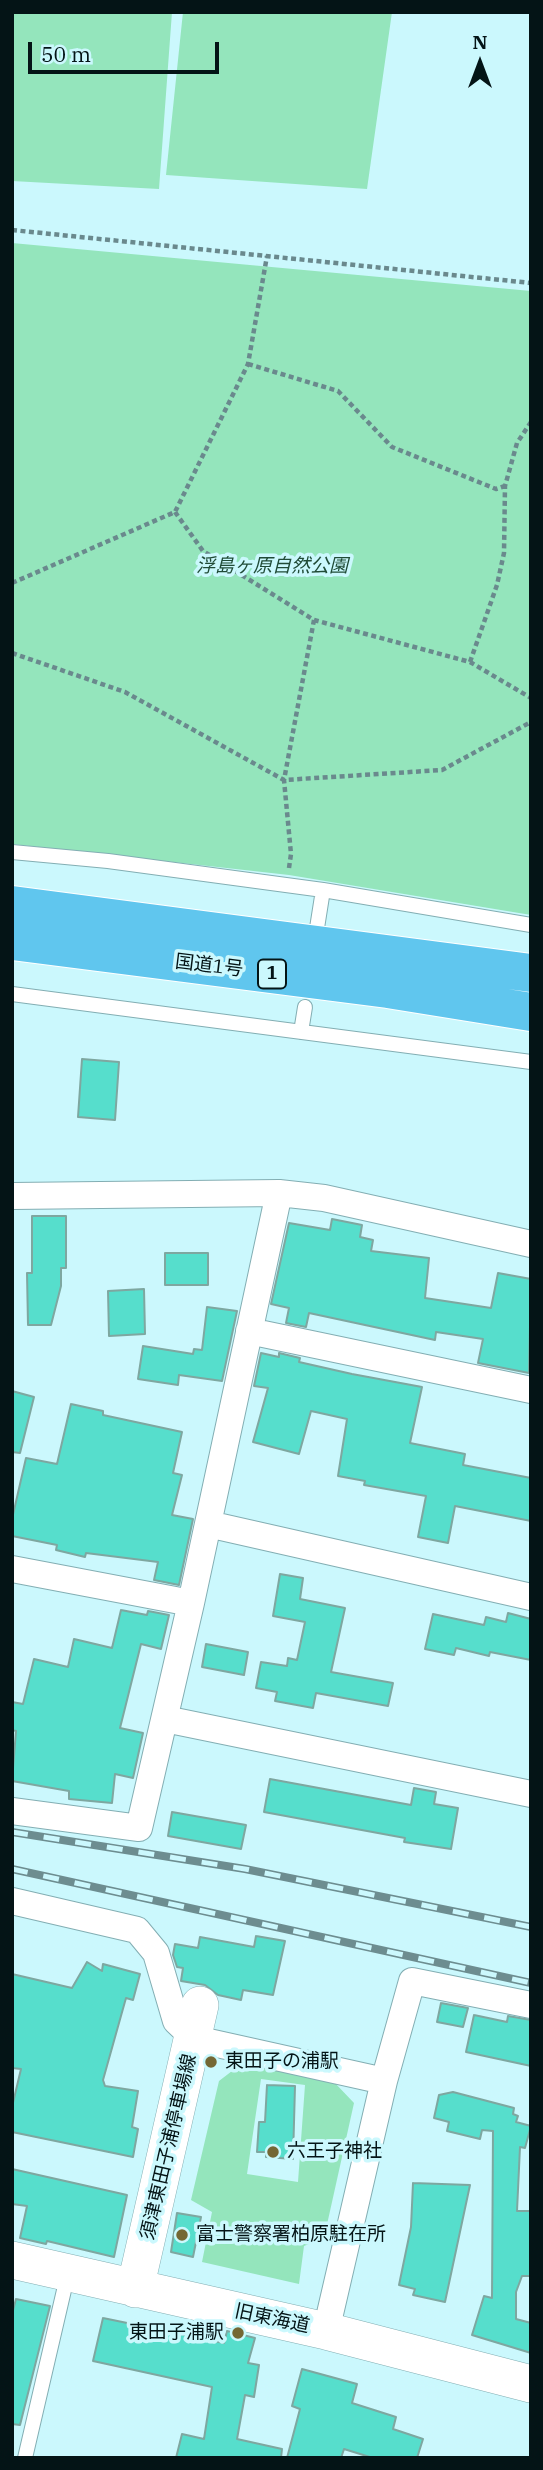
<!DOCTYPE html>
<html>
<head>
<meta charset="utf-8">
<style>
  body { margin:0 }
  #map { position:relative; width:543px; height:2470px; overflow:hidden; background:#cbf8fd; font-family:"IBM Plex Serif",serif }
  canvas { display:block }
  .frame { position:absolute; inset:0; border:14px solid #041416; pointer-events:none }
  .north { position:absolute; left:445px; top:28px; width:70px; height:70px; -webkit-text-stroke:5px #cbf8fd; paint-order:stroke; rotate:0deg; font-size:19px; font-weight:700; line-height:28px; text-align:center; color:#041416 }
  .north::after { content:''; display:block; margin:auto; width:24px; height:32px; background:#041416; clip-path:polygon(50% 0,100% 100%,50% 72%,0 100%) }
  .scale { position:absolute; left:28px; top:42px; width:191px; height:32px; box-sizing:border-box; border:4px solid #041416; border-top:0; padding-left:9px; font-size:21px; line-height:24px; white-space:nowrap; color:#041416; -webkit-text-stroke:5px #cbf8fd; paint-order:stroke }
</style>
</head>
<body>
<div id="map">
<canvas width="543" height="2470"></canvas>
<div class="frame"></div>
<div class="north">N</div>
<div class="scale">50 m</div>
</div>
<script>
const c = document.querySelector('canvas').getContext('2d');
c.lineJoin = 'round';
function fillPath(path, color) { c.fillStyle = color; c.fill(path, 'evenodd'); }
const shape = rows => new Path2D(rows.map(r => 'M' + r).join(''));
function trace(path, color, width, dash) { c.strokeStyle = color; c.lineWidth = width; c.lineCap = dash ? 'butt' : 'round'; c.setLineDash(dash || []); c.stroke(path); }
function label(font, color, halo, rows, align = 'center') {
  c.font = font + ' "IBM Plex Serif","Noto Sans JP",serif'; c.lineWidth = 7; c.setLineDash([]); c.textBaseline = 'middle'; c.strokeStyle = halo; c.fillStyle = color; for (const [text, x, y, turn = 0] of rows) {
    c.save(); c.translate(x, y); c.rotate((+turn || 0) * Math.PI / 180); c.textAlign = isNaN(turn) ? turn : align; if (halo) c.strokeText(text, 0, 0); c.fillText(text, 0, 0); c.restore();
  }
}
fillPath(shape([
  [12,12,172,12,159,189,12,181],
  [183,12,392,12,367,189,166,175],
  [12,243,531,291,531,915,289,875,12,844],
  [245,2061,334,2082,354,2103,324,2238,304,2246,299,2284,202,2262,212,2212,191,2200,219,2081],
  [261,2079,305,2085,298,2182,247,2174]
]), '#94e5bc');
const building = shape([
  [82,1059,119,1062,115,1120,78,1117,82,1059],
  [32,1216,66,1216,66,1268,61,1268,61,1286,51,1325,28,1325,27,1273,32,1273,32,1216],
  [332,1219,362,1225,360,1237,373,1240,371,1251,429,1258,425,1298,491,1308,498,1273,531,1279,529,1373,478,1363,483,1339,436,1332,435,1340,309,1313,306,1327,286,1323,289,1308,271,1304,289,1223,330,1230,332,1219],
  [165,1253,208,1253,208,1285,165,1285,165,1253],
  [144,1289,145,1334,109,1336,108,1291,144,1289],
  [207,1307,237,1311,222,1381,179,1375,178,1385,138,1379,143,1346,193,1354,194,1349,202,1350,207,1307],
  [261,1353,279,1357,279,1353,300,1358,299,1362,352,1374,422,1387,410,1443,465,1454,463,1465,531,1478,531,1521,455,1506,448,1543,418,1537,426,1496,364,1485,365,1481,338,1476,347,1419,311,1411,299,1454,253,1442,268,1388,254,1386,261,1353],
  [12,1391,34,1397,20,1453,12,1452,12,1391],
  [71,1404,103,1411,103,1415,182,1432,173,1473,182,1475,172,1515,193,1519,179,1585,154,1580,158,1562,86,1553,85,1557,56,1550,57,1545,12,1536,12,1519,26,1458,57,1464,71,1404],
  [280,1574,303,1578,300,1599,345,1608,331,1672,393,1683,388,1706,316,1693,313,1708,275,1701,277,1692,256,1688,261,1662,287,1666,288,1658,297,1660,305,1622,273,1616,280,1574],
  [121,1610,147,1615,148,1611,169,1615,161,1649,141,1644,120,1728,143,1733,133,1778,115,1774,112,1803,69,1799,69,1791,12,1781,16,1731,12,1730,12,1702,23,1704,34,1659,68,1667,74,1639,112,1648,121,1610],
  [508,1613,531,1619,531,1660,490,1652,489,1656,456,1648,454,1655,425,1649,433,1614,484,1625,486,1617,506,1622,508,1613],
  [206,1644,248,1652,244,1675,202,1667,206,1644],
  [270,1779,411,1805,414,1788,436,1792,434,1804,458,1808,451,1849,404,1842,405,1838,264,1812,270,1779],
  [172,1812,246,1825,241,1849,168,1836,172,1812],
  [256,1936,285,1941,273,1995,243,1990,241,2000,218,1995,205,1985,181,1981,183,1968,177,1967,173,1955,175,1944,198,1948,200,1937,254,1947,256,1936],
  [87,1962,102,1971,103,1964,140,1974,133,2000,126,1998,103,2080,105,2086,138,2091,132,2127,138,2129,133,2157,12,2132,12,2107,21,2069,12,2068,12,1974,72,1988,87,1962],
  [441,2003,468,2008,463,2027,437,2022,441,2003],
  [474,2015,507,2022,508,2016,531,2020,531,2066,466,2052,474,2015],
  [267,2085,295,2086,293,2159,266,2157,266,2152,257,2152,259,2122,265,2122,267,2085],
  [453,2092,514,2108,513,2114,518,2116,516,2122,531,2126,525,2148,520,2147,517,2211,531,2211,531,2276,522,2276,516,2292,516,2319,531,2323,531,2353,472,2335,484,2296,492,2298,493,2131,482,2130,480,2139,447,2131,449,2122,434,2118,439,2095,453,2092],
  [12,2169,127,2195,114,2257,47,2241,46,2244,20,2238,27,2206,12,2204,12,2169],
  [413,2183,470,2185,445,2302,413,2295,415,2289,399,2285,411,2227,413,2183],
  [177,2213,201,2217,193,2257,171,2252,177,2213],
  [16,2299,50,2306,20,2425,12,2424,12,2314,16,2299],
  [103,2318,224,2343,227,2331,255,2338,248,2363,259,2365,254,2397,245,2395,237,2439,282,2449,281,2458,176,2458,182,2434,204,2439,212,2387,93,2361,103,2318],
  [302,2369,357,2384,352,2403,396,2417,393,2429,423,2439,417,2458,373,2458,344,2449,341,2458,287,2458,300,2409,292,2406,302,2369]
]);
fillPath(building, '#56decc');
trace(building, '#7ea7a0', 2);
const lane = shape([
  [12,852,108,861,323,890,531,925],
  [317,928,323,890],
  [12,994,531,1062],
  [301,1032,305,1007],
  [25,2458,68,2273]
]);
const street = shape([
  [12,1196,279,1193,324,1198,531,1244],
  [249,1331,531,1390],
  [208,1524,531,1597],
  [12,1569,191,1603],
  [165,1719,531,1794],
  [12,1811,139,1828,191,1603,279,1193],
  [12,1901,137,1930,156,1953,176,2021,195,2039,384,2081],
  [326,2331,384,2081,412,1981,531,2005]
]);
const secondary = shape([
  [12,2260,326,2331,531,2384],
  [135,2289,200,2005]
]);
const highway = shape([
  [12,905,531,973],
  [12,941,388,989,531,1012]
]);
trace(lane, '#83aeb3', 16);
trace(street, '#83aeb3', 28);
trace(secondary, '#83aeb3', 38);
trace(highway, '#fff', 40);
trace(shape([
  [12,230,531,283],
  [248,364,338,391,392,447,496,489,505,486],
  [175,512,203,551,314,620,470,662,531,698],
  [12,583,175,512,248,364,267,256],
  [12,653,125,692,284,780,442,770,531,722],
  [470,662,497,585,504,553,505,486,517,443,531,422],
  [289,868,291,854,284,780,314,620]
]), '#6a898d', 4.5, [5, 3.5]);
trace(lane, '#fff', 14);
trace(street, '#fff', 26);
trace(secondary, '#fff', 37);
trace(highway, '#60c6ee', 38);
const rail = shape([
  [12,1832,245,1869,531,1927],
  [12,1869,531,1983]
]);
trace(rail, '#6d8d90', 8);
trace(rail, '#cbf8fd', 5, [16]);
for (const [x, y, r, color] of [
  [211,2062,7,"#746734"],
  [273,2152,7,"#746734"],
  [182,2235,7,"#746734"],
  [238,2333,7,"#746734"]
]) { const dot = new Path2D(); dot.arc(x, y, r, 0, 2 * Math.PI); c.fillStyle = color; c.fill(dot); trace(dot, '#cbf8fd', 2.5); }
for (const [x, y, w] of [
  [272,974,28]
]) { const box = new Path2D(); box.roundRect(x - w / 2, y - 14.5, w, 29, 5); c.fillStyle = '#cbf8fd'; c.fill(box); trace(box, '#041416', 2); }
label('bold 18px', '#041416', null, [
  ["1",272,974]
]);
label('italic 19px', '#204b37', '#cbf8fd', [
  ["浮島ヶ原自然公園",272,567]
]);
label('19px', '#041416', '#cbf8fd', [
  ["国道1号",209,966,7],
  ["須津東田子浦停車場線",169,2147,-77],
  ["旧東海道",272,2319,12]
]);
label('19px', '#041416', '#cbf8fd', [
  ["東田子の浦駅",225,2062],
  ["六王子神社",287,2152],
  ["富士警察署柏原駐在所",196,2235],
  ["東田子浦駅",224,2333,"right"]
], 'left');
</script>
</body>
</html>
